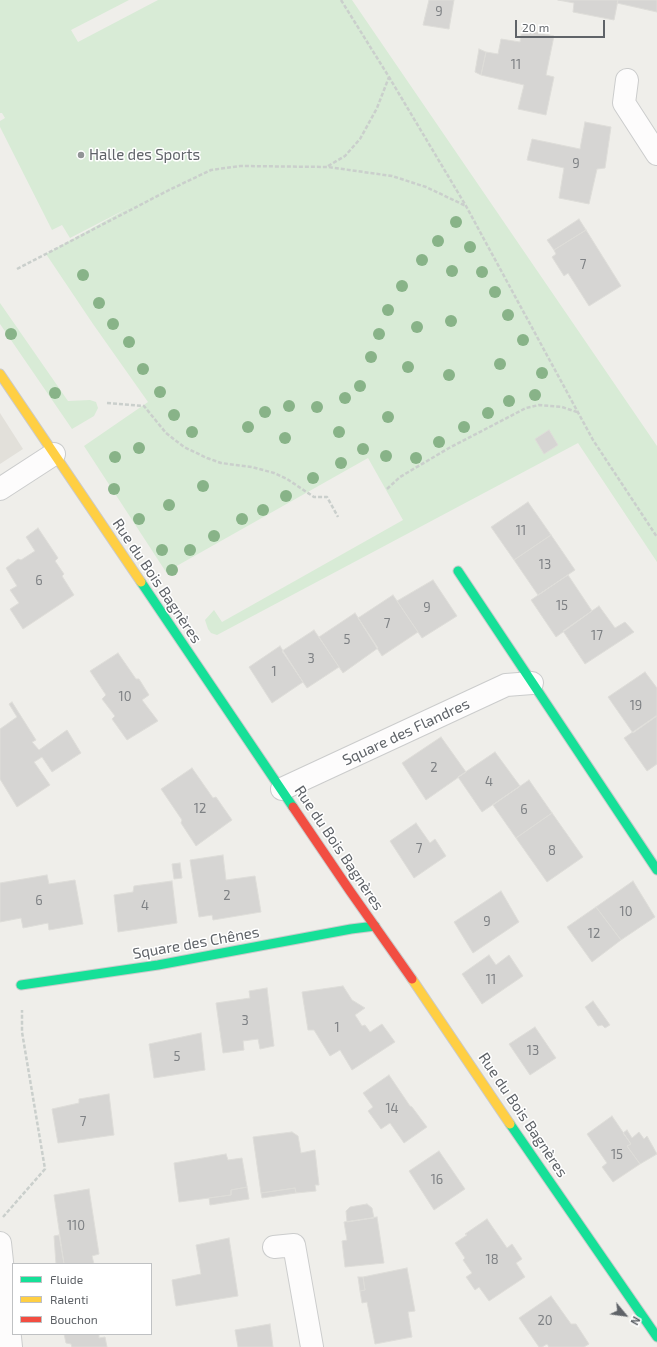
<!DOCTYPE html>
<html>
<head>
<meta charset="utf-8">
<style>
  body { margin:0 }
  #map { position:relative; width:657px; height:1347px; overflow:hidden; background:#efeeea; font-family:"Exo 2",sans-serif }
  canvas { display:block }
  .legend { position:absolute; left:12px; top:1263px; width:140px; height:72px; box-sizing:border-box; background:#fff; border:1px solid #bfc1c3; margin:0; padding:5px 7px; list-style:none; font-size:12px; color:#5f6368 }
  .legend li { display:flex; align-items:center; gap:8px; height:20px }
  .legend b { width:20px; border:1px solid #bfc1c3 }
  .north { position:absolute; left:605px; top:1295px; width:40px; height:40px; -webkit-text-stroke:3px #fff; paint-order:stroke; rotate:119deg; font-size:11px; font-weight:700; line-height:16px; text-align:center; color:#5f6368 }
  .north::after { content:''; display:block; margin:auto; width:14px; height:18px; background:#5f6368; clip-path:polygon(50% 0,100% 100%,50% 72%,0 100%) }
  .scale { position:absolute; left:515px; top:20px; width:90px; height:18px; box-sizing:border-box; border:2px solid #5f6368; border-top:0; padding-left:5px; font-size:12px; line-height:14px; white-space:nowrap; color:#5f6368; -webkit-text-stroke:3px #fff; paint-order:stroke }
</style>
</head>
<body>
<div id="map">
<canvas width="657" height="1347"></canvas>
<ul class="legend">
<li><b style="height:5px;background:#16e098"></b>Fluide</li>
<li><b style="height:5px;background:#ffcf43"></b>Ralenti</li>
<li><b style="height:5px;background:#f24e42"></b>Bouchon</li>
</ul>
<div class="north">N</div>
<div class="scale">20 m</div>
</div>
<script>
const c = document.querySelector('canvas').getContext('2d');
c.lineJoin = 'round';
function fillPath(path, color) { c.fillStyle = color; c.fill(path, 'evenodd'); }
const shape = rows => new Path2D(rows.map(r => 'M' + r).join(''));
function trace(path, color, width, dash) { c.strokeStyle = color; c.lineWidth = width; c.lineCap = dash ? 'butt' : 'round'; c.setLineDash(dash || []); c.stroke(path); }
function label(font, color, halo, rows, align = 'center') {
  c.font = font + ' "Exo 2",sans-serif'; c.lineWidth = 3; c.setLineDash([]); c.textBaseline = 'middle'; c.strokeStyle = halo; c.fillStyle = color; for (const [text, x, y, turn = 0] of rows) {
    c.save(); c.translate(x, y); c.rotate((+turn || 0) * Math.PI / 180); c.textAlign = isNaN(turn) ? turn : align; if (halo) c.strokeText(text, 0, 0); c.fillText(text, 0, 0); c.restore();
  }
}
fillPath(shape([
  [0,413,23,449,0,464]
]), '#e2e0da');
fillPath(shape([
  [0,0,129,0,71,30,78,42,158,0,352,0,657,446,657,562,578,443,217,635,211,633,208,629,205,620,214,610,222,622,403,520,368,458,166,572,84,446,148,402,93,324,46,254,130,207,70,238,62,225,52,230,0,127,0,121,5,118,2,113,0,113],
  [0,303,68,401,90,400,96,402,98,408,94,416,72,429,0,324]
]), '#d8ebd6');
const building = shape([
  [429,0,454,0,449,29,423,25,429,0],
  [558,0,618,0,614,20,573,12,574,3,558,0],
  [618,0,657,0,657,12,617,3,618,0],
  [522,29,554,36,546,75,554,77,546,115,518,109,524,85,481,75,486,52,498,54,501,39,520,42,522,29],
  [479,49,486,52,481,75,475,72,479,49],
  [585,122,611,127,605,168,597,169,589,204,559,198,564,168,527,160,532,139,580,149,585,122],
  [579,219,586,230,554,250,547,240,579,219],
  [586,230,621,286,589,306,568,273,564,276,552,257,556,254,554,250,586,230],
  [549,430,558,445,544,454,535,439,549,430],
  [528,502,551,535,514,560,491,527,528,502],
  [38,528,58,558,55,561,64,574,62,576,74,595,23,629,10,609,19,603,10,590,17,586,6,568,18,559,21,560,35,551,26,537,38,528],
  [551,535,575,570,538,595,514,560,551,535],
  [568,575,592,611,556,637,531,600,568,575],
  [433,580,457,616,422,638,397,601,433,580],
  [393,595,418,632,382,656,358,618,393,595],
  [599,606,615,628,625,622,634,632,585,664,563,631,599,606],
  [355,613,378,648,343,673,319,637,355,613],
  [314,630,339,667,307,688,282,651,314,630],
  [280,646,303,682,272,703,249,667,280,646],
  [118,653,136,679,139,679,149,695,142,700,158,721,127,740,112,719,115,716,102,699,106,695,90,671,118,653],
  [645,672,657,688,657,716,633,733,608,697,645,672],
  [12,702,36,740,32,742,39,750,67,730,81,753,52,772,42,757,34,762,50,785,17,807,0,779,0,729,17,717,9,704,12,702],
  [656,716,657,716,657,764,647,771,624,738,656,716],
  [441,737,466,772,426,800,402,763,441,737],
  [495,752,520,786,482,812,458,777,495,752],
  [192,768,213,798,216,797,232,820,196,846,181,823,182,820,161,789,192,768],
  [529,780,552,813,516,838,493,805,529,780],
  [552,813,583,857,547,882,516,838,552,813],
  [416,823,430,843,435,839,446,856,414,878,390,841,416,823],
  [223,855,226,880,255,876,261,912,213,920,212,915,199,917,190,860,223,855],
  [180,863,182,878,174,879,172,864,180,863],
  [47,875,49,884,75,880,83,924,49,930,48,923,23,928,21,918,0,922,0,883,47,875],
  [172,881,177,923,118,932,114,895,133,892,134,886,172,881],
  [633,881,655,917,621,940,596,907,633,881],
  [501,891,519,922,473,953,454,922,501,891],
  [596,907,621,940,592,962,567,927,596,907],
  [489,955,496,965,509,955,523,976,482,1004,462,974,489,955],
  [343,986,352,1000,365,1008,355,1015,362,1026,365,1025,370,1032,382,1024,395,1042,352,1070,340,1050,330,1056,314,1030,308,1030,302,992,343,986],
  [267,988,274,1046,260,1049,258,1039,243,1041,244,1050,223,1053,216,1003,250,998,249,991,267,988],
  [593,1001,610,1025,605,1028,602,1025,598,1026,585,1007,593,1001],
  [535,1027,556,1058,530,1075,509,1044,535,1027],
  [201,1033,205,1070,154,1078,149,1044,201,1033],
  [389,1075,410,1106,412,1107,427,1127,404,1143,390,1123,381,1129,368,1111,373,1107,363,1093,389,1075],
  [109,1094,114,1135,58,1143,52,1109,79,1103,79,1099,109,1094],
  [612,1116,631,1144,627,1146,640,1164,613,1182,602,1167,607,1163,587,1134,612,1116],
  [627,1130,632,1138,639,1132,644,1139,647,1136,657,1154,640,1164,627,1146,631,1144,623,1133,627,1130],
  [292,1132,298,1136,301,1153,315,1150,319,1185,315,1185,316,1191,296,1193,295,1188,261,1193,253,1137,292,1132],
  [439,1151,465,1189,434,1210,409,1171,439,1151],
  [226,1154,228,1160,242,1158,247,1187,231,1190,231,1195,179,1202,174,1163,226,1154],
  [247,1187,249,1199,210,1205,209,1198,231,1195,231,1190,247,1187],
  [295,1188,296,1193,262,1198,261,1193,295,1188],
  [89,1189,99,1254,92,1256,94,1264,64,1264,54,1195,89,1189],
  [367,1204,372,1208,374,1218,347,1222,346,1211,350,1207,367,1204],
  [377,1217,384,1263,345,1267,342,1241,347,1240,344,1222,377,1217],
  [487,1219,507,1248,512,1244,522,1259,516,1263,525,1277,489,1301,479,1287,475,1290,466,1277,472,1273,463,1260,465,1258,455,1243,467,1235,465,1234,487,1219],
  [59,1235,64,1264,56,1264,54,1236,59,1235],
  [229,1238,238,1296,176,1306,172,1280,201,1274,196,1245,229,1238],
  [407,1268,415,1311,408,1312,412,1337,375,1344,367,1302,362,1303,360,1291,365,1290,363,1277,407,1268],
  [358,1277,363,1277,365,1290,360,1291,358,1277],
  [551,1296,571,1324,576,1324,589,1344,584,1347,549,1347,547,1344,542,1347,539,1347,519,1318,551,1296],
  [270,1324,273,1347,238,1347,235,1330,270,1324],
  [64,1334,99,1334,99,1338,105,1337,107,1347,72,1347,71,1344,66,1343,64,1334]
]);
fillPath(building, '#d6d5d3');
trace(building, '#deddd9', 1);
const street = shape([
  [627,80,624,103,657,154],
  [0,489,54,454],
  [282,789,506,685,532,683],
  [0,1243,11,1347],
  [274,1247,294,1245,312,1347]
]);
const fast = shape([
  [458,571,657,870],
  [141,582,293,807],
  [21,985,158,965,351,929,375,926],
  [510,1124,657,1337]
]);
const slow = shape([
  [0,374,141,582],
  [412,979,510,1124]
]);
const jam = shape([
  [293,807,350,891,412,979]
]);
trace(street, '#cbcccc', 24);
trace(fast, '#cacacb', 11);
trace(slow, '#cacacb', 11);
trace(jam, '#cacacb', 11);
trace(shape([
  [341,0,389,77,466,206,593,440,657,537],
  [328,166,345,156,360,139,377,108,389,77],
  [17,269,169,190,211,170,240,166,328,167,392,176,426,187,466,206],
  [107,403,144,406,166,433,184,447,207,458,221,463,252,467,274,473,287,479,314,497,327,497,338,517],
  [387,489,400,477,449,448,526,408,539,405,562,407,577,412],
  [3,1217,45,1169,22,1032,22,1010]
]), '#cacfcc', 2.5, [4, 2]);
trace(street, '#fdfcfc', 22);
trace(fast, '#16e098', 9);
trace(slow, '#ffcf43', 9);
trace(jam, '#f24e42', 9);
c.fillStyle = '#88b388';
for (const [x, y] of [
  [456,222],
  [438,241],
  [470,247],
  [422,260],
  [452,271],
  [482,272],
  [83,275],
  [402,286],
  [495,292],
  [99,303],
  [388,310],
  [508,315],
  [451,321],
  [113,324],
  [417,327],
  [11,334],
  [379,334],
  [523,340],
  [129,342],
  [371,357],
  [500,364],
  [408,367],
  [143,369],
  [542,373],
  [449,375],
  [360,386],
  [160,392],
  [55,393],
  [535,395],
  [345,398],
  [509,401],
  [289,406],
  [317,407],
  [265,412],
  [488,413],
  [174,415],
  [388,417],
  [248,427],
  [464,427],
  [192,432],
  [339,432],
  [285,438],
  [439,442],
  [139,448],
  [363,449],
  [386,456],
  [115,457],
  [416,458],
  [341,463],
  [313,478],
  [203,486],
  [114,489],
  [286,496],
  [169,505],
  [263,510],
  [139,519],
  [242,519],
  [214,536],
  [162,550],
  [190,550],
  [172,570]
]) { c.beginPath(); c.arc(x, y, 6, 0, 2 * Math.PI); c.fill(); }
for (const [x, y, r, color] of [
  [81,155,4,"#919496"]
]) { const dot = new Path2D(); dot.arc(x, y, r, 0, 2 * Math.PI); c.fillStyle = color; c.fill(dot); trace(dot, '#fff', 1.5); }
label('13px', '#7e8184', null, [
  ["9",439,12],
  ["11",516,65],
  ["9",576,164],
  ["7",583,265],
  ["11",521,531],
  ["13",545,565],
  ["6",39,581],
  ["15",562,606],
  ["9",427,608],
  ["7",387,624],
  ["17",597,636],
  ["5",347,640],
  ["3",311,659],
  ["1",274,672],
  ["10",125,697],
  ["19",636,706],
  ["2",434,768],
  ["4",489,782],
  ["12",200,809],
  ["6",524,810],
  ["7",419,849],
  ["8",552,851],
  ["2",227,896],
  ["6",39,901],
  ["4",145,906],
  ["10",626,912],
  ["9",487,922],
  ["12",594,934],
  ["11",491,980],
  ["3",245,1021],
  ["1",337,1028],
  ["13",533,1051],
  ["5",177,1057],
  ["14",392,1109],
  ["7",83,1122],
  ["15",617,1155],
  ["16",437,1180],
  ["110",76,1226],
  ["18",492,1260],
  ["20",545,1321]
]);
label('15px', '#5f6368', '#fff', [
  ["Halle des Sports",89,155]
], 'left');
label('15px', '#5f6368', '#fff', [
  ["Rue du Bois Bagnères",157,581,56],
  ["Square des Flandres",406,732,-25],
  ["Rue du Bois Bagnères",339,848,56],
  ["Square des Chênes",196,943,-10],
  ["Rue du Bois Bagnères",523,1115,56]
]);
</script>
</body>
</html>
